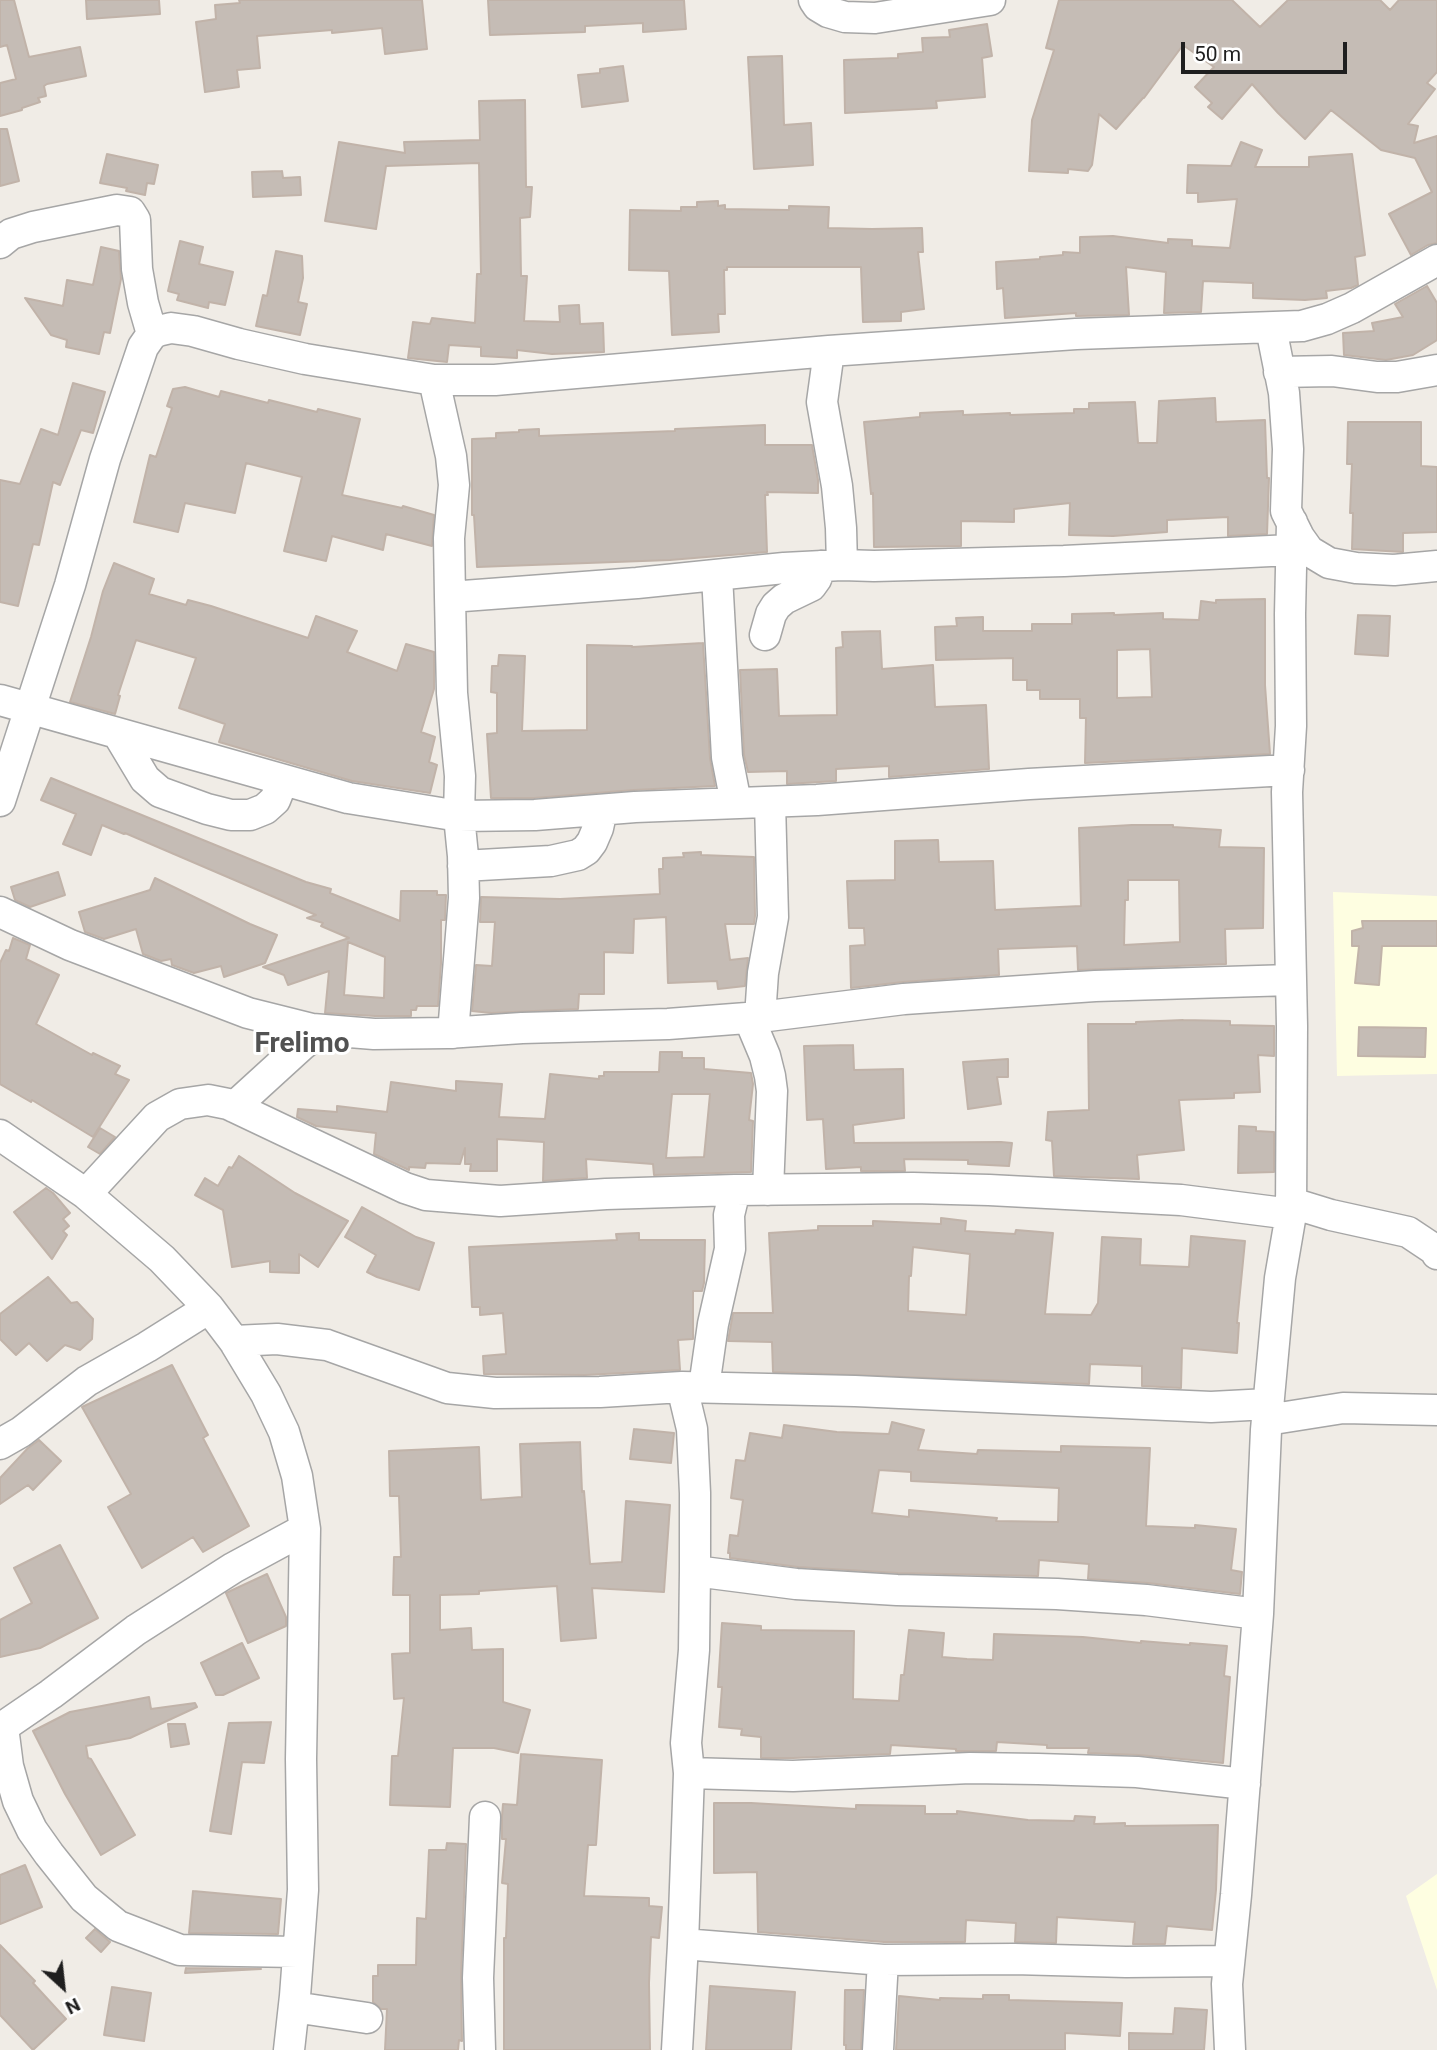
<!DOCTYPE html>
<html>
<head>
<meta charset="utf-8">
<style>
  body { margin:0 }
  #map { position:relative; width:1437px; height:2050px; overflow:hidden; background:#f0ece6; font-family:Roboto,sans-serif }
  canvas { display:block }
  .north { position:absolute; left:28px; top:1952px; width:70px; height:70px; -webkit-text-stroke:5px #fff; paint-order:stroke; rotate:153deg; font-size:19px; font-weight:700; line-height:28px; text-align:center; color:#1f1f1f }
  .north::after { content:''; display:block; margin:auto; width:24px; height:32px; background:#1f1f1f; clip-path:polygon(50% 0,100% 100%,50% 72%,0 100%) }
  .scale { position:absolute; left:1181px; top:42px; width:166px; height:32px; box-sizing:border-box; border:4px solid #1f1f1f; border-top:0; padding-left:9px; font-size:21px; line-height:24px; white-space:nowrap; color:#1f1f1f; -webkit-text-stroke:5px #fff; paint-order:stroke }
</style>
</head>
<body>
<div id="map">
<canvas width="1437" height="2050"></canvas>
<div class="north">N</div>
<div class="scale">50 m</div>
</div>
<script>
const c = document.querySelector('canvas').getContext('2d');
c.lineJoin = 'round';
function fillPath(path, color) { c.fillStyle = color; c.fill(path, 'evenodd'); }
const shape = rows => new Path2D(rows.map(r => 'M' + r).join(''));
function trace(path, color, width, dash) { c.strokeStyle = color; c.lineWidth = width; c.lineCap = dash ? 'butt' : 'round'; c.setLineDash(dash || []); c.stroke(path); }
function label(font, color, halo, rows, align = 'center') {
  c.font = font + ' Roboto,sans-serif'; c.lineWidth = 6; c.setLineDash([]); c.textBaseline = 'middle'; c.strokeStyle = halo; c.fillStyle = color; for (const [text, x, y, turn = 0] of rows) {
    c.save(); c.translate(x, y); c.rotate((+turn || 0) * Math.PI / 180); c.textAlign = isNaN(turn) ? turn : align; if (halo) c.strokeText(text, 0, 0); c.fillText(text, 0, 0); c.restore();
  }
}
fillPath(shape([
  [1333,892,1437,896,1437,1074,1337,1076],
  [1437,1874,1437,1990,1406,1896]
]), '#fefee1');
const building = shape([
  [0,0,14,0,29,57,80,47,86,76,47,84,44,86,46,96,38,98,40,102,22,108,22,110,0,116,0,83,16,79,7,45,0,47,0,0],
  [86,0,159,0,160,14,87,19,86,0],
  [239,0,422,0,427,49,385,54,382,28,332,33,332,30,257,36,260,68,237,70,239,87,205,92,196,22,216,19,215,5,240,3,239,0],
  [488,0,684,0,686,29,643,32,643,23,585,26,585,32,490,35,488,0],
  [1059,0,1232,0,1260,27,1288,0,1380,0,1390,10,1399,0,1437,0,1437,72,1427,83,1435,89,1408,124,1418,126,1414,143,1437,136,1437,243,1428,245,1411,255,1389,214,1432,192,1415,158,1381,150,1331,110,1305,139,1278,113,1252,84,1222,119,1208,107,1212,103,1195,87,1214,67,1183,45,1144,98,1143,98,1116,129,1099,114,1092,165,1088,171,1068,169,1068,173,1029,171,1032,120,1054,50,1046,48,1059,0],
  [987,24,992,56,982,58,985,97,936,101,937,108,845,113,844,60,898,58,898,54,923,52,922,38,950,37,949,30,987,24],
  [782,56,784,125,811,123,813,165,754,169,748,57,782,56],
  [623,66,628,101,582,107,578,75,600,73,600,69,623,66],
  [525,100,526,187,532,187,530,217,520,218,521,276,527,276,524,321,560,322,559,306,579,305,580,324,603,323,604,352,552,354,517,350,517,358,481,356,481,347,449,345,447,362,408,358,413,322,430,324,432,318,475,323,477,274,481,274,479,163,386,166,376,229,325,221,339,142,405,153,404,142,480,140,479,101,525,100],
  [0,129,7,129,19,181,0,186,0,129],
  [1241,142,1262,150,1255,167,1309,167,1309,157,1352,154,1365,255,1355,257,1358,285,1351,288,1326,291,1327,298,1305,300,1253,298,1253,283,1203,281,1201,312,1164,313,1166,272,1126,267,1129,315,1076,316,1076,313,1005,318,1003,288,997,289,996,262,1040,259,1040,257,1063,255,1063,252,1080,253,1080,237,1113,236,1168,243,1168,239,1192,240,1192,246,1230,248,1237,199,1198,202,1198,193,1187,193,1188,165,1231,166,1241,142],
  [107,154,158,165,154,184,147,183,145,195,126,191,127,188,100,183,107,154],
  [282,171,283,178,300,177,301,195,253,197,252,172,282,171],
  [718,201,718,206,725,205,725,209,789,210,789,206,829,207,828,228,872,229,922,228,923,252,918,252,924,309,901,312,901,321,863,322,861,267,727,267,727,270,724,270,725,314,718,314,719,332,672,335,669,271,629,270,630,210,681,211,681,207,697,207,697,202,718,201],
  [180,241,203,247,199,264,233,272,225,305,209,302,208,308,177,300,179,294,168,291,180,241],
  [101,247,119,251,121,279,110,333,104,332,99,354,66,347,67,340,51,335,25,298,63,306,67,280,93,285,101,247],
  [276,251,302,256,303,278,298,302,307,304,300,335,256,326,263,295,267,296,276,251],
  [1427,286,1437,303,1437,340,1413,355,1386,360,1344,355,1343,333,1374,331,1372,323,1403,317,1395,304,1427,286],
  [73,383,105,392,93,433,81,430,60,485,53,482,39,545,33,544,18,606,0,602,0,480,20,484,41,429,58,435,73,383],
  [185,387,219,397,221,391,268,403,269,400,317,412,318,409,360,419,342,495,402,508,403,506,434,515,432,546,386,534,383,550,332,536,326,561,284,551,302,477,246,463,235,513,185,503,178,532,134,522,150,455,156,457,172,408,167,406,173,389,185,387],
  [1215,398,1216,422,1265,420,1267,478,1269,478,1267,534,1228,536,1228,517,1167,520,1167,532,1113,536,1069,535,1070,503,1014,509,1014,522,961,521,961,546,874,547,873,493,871,494,864,422,920,417,920,413,963,411,963,415,1010,413,1010,415,1074,413,1074,409,1089,409,1089,403,1135,402,1138,443,1157,443,1159,401,1215,398],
  [1348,422,1421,422,1421,466,1437,467,1437,532,1403,533,1403,552,1352,549,1353,513,1350,513,1352,464,1347,464,1348,422],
  [765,425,765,445,812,445,818,480,818,493,767,492,768,495,765,495,767,552,670,560,477,567,474,515,472,515,472,439,496,438,496,433,519,432,519,430,539,429,539,436,675,431,675,429,765,425],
  [114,563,154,579,149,594,186,605,188,600,211,606,308,638,316,616,357,631,347,652,397,671,406,644,434,652,434,689,421,732,435,737,429,762,437,765,430,793,352,781,219,742,225,724,179,708,196,658,136,640,118,695,120,696,115,714,70,702,91,637,103,591,114,563],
  [1265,599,1265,685,1270,754,1085,763,1086,718,1080,718,1080,699,1040,699,1040,690,1027,690,1027,680,1013,680,1013,658,936,660,935,627,957,626,956,618,983,617,983,631,1032,631,1032,624,1072,624,1072,614,1114,613,1114,615,1163,613,1163,619,1199,620,1201,601,1216,603,1216,600,1265,599],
  [1150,649,1152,697,1117,698,1117,650,1150,649],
  [1358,615,1390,616,1388,656,1355,654,1358,615],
  [880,631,882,669,933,665,935,707,986,705,989,769,889,777,889,766,836,769,836,781,787,784,787,771,748,772,744,755,740,670,777,669,779,716,837,715,836,648,843,647,842,632,880,631],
  [703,643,710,758,715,786,634,790,534,798,491,798,487,734,497,733,497,693,491,692,492,666,498,666,499,655,525,656,522,731,587,730,587,645,632,646,632,647,703,643],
  [51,778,306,882,331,889,330,893,400,921,401,891,437,891,437,895,446,895,445,920,441,920,441,964,438,1006,417,1006,416,1010,411,1010,411,1016,375,1016,325,1013,329,971,288,985,284,975,263,967,349,938,321,926,323,923,307,918,316,915,125,833,124,834,102,825,91,855,63,844,76,814,41,800,51,778],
  [348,942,385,957,384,998,344,995,348,942],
  [1132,825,1173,825,1173,827,1221,830,1219,847,1264,848,1263,928,1225,929,1226,964,1078,970,1077,946,998,949,999,975,903,982,851,988,850,946,865,945,864,928,849,928,847,881,895,880,895,841,938,840,939,862,993,861,995,910,1081,906,1079,828,1132,825],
  [1128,880,1179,880,1180,942,1124,945,1125,900,1128,900,1128,880],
  [701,852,701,855,754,857,755,916,754,924,725,924,730,960,748,958,745,986,718,989,717,981,668,983,666,917,634,919,633,953,604,952,604,994,579,994,578,1009,491,1013,472,1011,476,965,492,966,495,922,480,922,481,897,560,899,660,894,659,869,663,869,663,858,684,857,683,853,701,852],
  [58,872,65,895,30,907,15,900,11,887,58,872],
  [155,878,250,924,277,935,265,963,224,977,221,966,194,973,172,965,171,959,161,961,143,954,136,929,104,939,85,932,79,912,150,890,155,878],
  [1362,921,1437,921,1437,946,1382,946,1379,985,1355,983,1359,946,1352,946,1352,931,1363,928,1362,921],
  [13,938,30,945,26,959,59,975,36,1024,92,1055,93,1053,120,1066,115,1074,129,1080,93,1137,32,1100,31,1102,0,1084,0,963,6,950,9,951,13,938],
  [1183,1020,1230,1021,1230,1025,1274,1026,1274,1056,1258,1055,1260,1092,1234,1093,1234,1098,1179,1100,1184,1150,1137,1155,1139,1179,1054,1176,1052,1141,1046,1140,1048,1112,1089,1110,1088,1024,1136,1024,1136,1022,1183,1020],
  [1359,1027,1426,1028,1425,1057,1358,1056,1359,1027],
  [853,1045,854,1070,903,1069,904,1118,853,1125,854,1143,1001,1142,1012,1143,1009,1166,968,1164,968,1160,904,1159,905,1171,861,1171,861,1167,826,1169,823,1119,807,1120,804,1046,853,1045],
  [660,1052,682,1052,682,1058,704,1058,704,1069,751,1073,753,1084,749,1120,753,1121,751,1172,654,1175,653,1164,586,1159,587,1178,543,1181,544,1142,497,1139,497,1171,470,1171,471,1164,465,1164,465,1148,460,1164,426,1163,425,1168,409,1167,409,1170,374,1154,376,1133,316,1126,297,1117,298,1109,337,1112,337,1106,387,1112,391,1082,456,1091,456,1081,502,1084,499,1117,545,1119,550,1074,599,1079,599,1076,604,1076,604,1072,659,1072,660,1052],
  [672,1094,710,1094,704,1157,666,1158,672,1094],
  [1008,1059,1008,1077,997,1077,1001,1104,968,1109,963,1062,1008,1059],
  [1239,1126,1256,1127,1256,1131,1274,1132,1274,1172,1238,1173,1239,1126],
  [100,1128,115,1137,100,1154,88,1147,100,1128],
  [239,1156,295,1193,348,1221,318,1267,299,1254,299,1273,270,1272,270,1261,232,1267,223,1210,195,1195,205,1178,218,1186,229,1167,232,1168,239,1156],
  [46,1188,53,1193,70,1213,63,1219,69,1226,63,1231,67,1235,52,1259,14,1212,46,1188],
  [362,1207,416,1237,434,1243,419,1290,377,1277,367,1272,376,1255,345,1237,362,1207],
  [941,1218,966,1221,965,1231,1015,1234,1016,1230,1053,1233,1045,1314,1091,1315,1098,1303,1102,1237,1141,1239,1140,1265,1189,1267,1191,1236,1245,1241,1237,1323,1239,1323,1237,1353,1182,1348,1181,1388,1142,1386,1142,1366,1090,1364,1089,1384,773,1372,772,1342,728,1341,733,1313,773,1313,769,1233,818,1230,818,1226,873,1226,873,1221,941,1224,941,1218],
  [913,1247,970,1254,966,1315,908,1311,909,1276,911,1276,913,1247],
  [639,1233,639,1240,705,1240,704,1283,702,1291,693,1291,693,1339,678,1340,680,1370,585,1375,484,1374,483,1356,506,1354,503,1313,480,1315,480,1307,472,1307,469,1247,617,1240,616,1234,639,1233],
  [48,1277,71,1303,77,1302,93,1319,92,1339,80,1350,65,1345,47,1361,29,1343,16,1355,0,1339,0,1314,48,1277],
  [172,1365,208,1435,203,1438,249,1526,203,1552,193,1537,142,1568,108,1507,131,1494,82,1407,172,1365],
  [892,1422,924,1430,918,1450,977,1454,978,1450,1061,1452,1061,1446,1150,1448,1146,1526,1195,1528,1195,1525,1236,1529,1231,1570,1242,1572,1240,1594,1148,1583,1088,1579,1089,1564,1039,1560,1038,1576,898,1573,798,1567,730,1558,730,1553,728,1553,730,1535,738,1536,743,1500,731,1498,736,1460,745,1461,750,1433,782,1438,784,1425,837,1432,889,1434,892,1422],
  [879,1470,911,1472,911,1481,1059,1488,1058,1522,996,1521,997,1518,909,1510,909,1517,872,1513,879,1470],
  [634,1429,674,1433,671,1463,630,1459,634,1429],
  [39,1440,61,1461,33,1490,28,1485,0,1504,0,1478,28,1448,39,1440],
  [580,1442,582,1492,584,1491,590,1564,622,1562,626,1501,670,1505,664,1592,592,1588,596,1638,561,1641,557,1586,479,1591,479,1594,440,1595,440,1630,471,1628,472,1650,503,1649,503,1702,530,1710,518,1753,494,1748,453,1748,450,1807,390,1805,392,1756,398,1756,404,1698,394,1699,392,1654,410,1653,410,1595,393,1595,394,1557,401,1557,399,1496,390,1496,389,1451,479,1447,481,1500,522,1497,520,1444,580,1442],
  [60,1545,98,1618,40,1648,0,1657,0,1620,32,1603,14,1568,60,1545],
  [267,1574,286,1617,286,1626,248,1643,226,1593,267,1574],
  [722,1623,761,1626,761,1630,854,1631,853,1699,899,1701,901,1675,904,1675,909,1630,944,1633,942,1657,967,1659,993,1660,994,1634,1083,1637,1141,1643,1141,1641,1190,1645,1190,1643,1227,1646,1224,1676,1230,1677,1223,1763,1139,1755,1088,1753,1089,1748,1047,1748,1047,1745,997,1742,996,1751,956,1751,956,1749,891,1745,890,1754,793,1758,761,1758,761,1737,741,1735,742,1729,719,1727,722,1687,718,1687,722,1623],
  [242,1643,259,1678,223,1695,216,1695,201,1663,242,1643],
  [149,1697,151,1709,195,1703,197,1707,130,1738,86,1746,88,1758,91,1759,135,1835,101,1855,65,1794,33,1731,70,1712,149,1697],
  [271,1722,264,1763,242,1762,231,1834,210,1831,229,1723,271,1722],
  [168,1724,185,1724,189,1744,171,1747,168,1724],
  [521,1754,602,1760,596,1845,588,1845,584,1896,649,1898,649,1906,662,1907,659,1938,651,1937,649,1983,650,2050,504,2050,504,1938,506,1938,508,1884,502,1883,506,1839,502,1839,502,1816,503,1804,517,1805,521,1754],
  [714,1803,751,1803,856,1809,856,1805,925,1806,925,1814,957,1814,957,1811,1028,1820,1074,1821,1075,1816,1095,1817,1094,1824,1125,1823,1125,1826,1218,1825,1216,1890,1212,1930,1167,1926,1165,1944,1133,1944,1135,1922,1057,1917,1056,1943,1015,1942,1016,1923,966,1920,965,1942,884,1942,758,1932,757,1872,714,1873,714,1803],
  [447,1843,466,1844,461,1977,462,2041,459,2040,458,2050,385,2050,387,2009,381,2009,373,2002,373,1976,378,1976,378,1965,416,1965,417,1918,426,1919,429,1850,446,1850,447,1843],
  [25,1865,42,1907,0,1924,0,1875,25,1865],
  [193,1891,281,1899,278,1934,189,1933,193,1891],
  [95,1929,110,1942,101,1952,86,1938,95,1929],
  [0,1945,35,1981,33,1983,66,2019,33,2050,0,2015,0,1945],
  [186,1968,261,1969,185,1973,186,1968],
  [710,1986,795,1992,791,2050,706,2050,710,1986],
  [112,1987,151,1993,144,2041,104,2035,112,1987],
  [845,1990,864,1990,861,2050,846,2050,846,2045,844,2045,845,1990],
  [983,1995,1009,1995,1009,2000,1122,2003,1120,2036,1065,2033,1065,2050,896,2050,899,1996,940,2000,940,1998,983,1999,983,1995],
  [1175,2008,1207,2010,1204,2050,1129,2050,1129,2033,1173,2034,1175,2008]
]);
fillPath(building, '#c5bcb5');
trace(building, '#c1b3a9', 2);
const minor = shape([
  [814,0,818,6,828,12,845,17,875,18,990,0],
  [0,243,11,234,33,227,117,210,130,212,135,220,137,269,143,303,152,334],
  [1271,328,1284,393,1288,449,1286,511,1299,537,1309,551,1329,563,1356,568,1394,570,1437,566],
  [829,351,822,402,837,486,841,528,842,565],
  [1279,372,1332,371,1377,377,1397,377,1437,370],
  [434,380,451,456,454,485,449,538,450,597,452,693,460,776,459,816,463,856,464,898,453,1033],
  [717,576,727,757,736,803],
  [450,597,637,583,784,568,842,565,874,566,1064,561,1291,550],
  [765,635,771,614,776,606,784,599,811,586,816,579,821,566],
  [0,700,348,798,459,816,535,815,635,807,817,800,1029,784,1289,770],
  [118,734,145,779,160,792,207,809,231,815,250,815,265,809,275,800,283,780],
  [0,801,70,585,105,459,143,347,152,334,158,331,171,328,193,331,239,344,305,359,434,380,495,380,829,351,1076,334,1302,326,1327,319,1352,308,1437,260],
  [463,866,551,861,578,855,586,850,592,842,598,828,602,810],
  [0,912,70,945,248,1013,312,1029,374,1034,447,1033,522,1028,668,1024,760,1017,904,999,1095,986,1291,980],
  [760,1017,763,973,773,917,770,802],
  [749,1018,765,1056,770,1076,772,1091,768,1190],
  [234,1107,302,1045,321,1030],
  [0,1135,86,1194,162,1259,209,1308,234,1341,266,1394,284,1432,297,1476,305,1529,301,1759,303,1890,295,1996,289,2050],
  [86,1194,157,1117,180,1104,208,1100,228,1104,405,1188,426,1195,500,1201,606,1194,735,1190,913,1188,989,1190,1181,1200,1291,1214],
  [1292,1203,1331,1215,1408,1232,1435,1250,1437,1254],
  [234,1341,277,1339,327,1345,447,1388,495,1393,600,1392,682,1387,855,1391,1211,1407,1268,1404],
  [704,1387,713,1324,730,1249,729,1215,735,1190],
  [1267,1420,1343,1408,1437,1410],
  [0,1444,21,1432,87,1381,147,1347,209,1308],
  [695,1571,796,1584,897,1590,1057,1594,1146,1600,1258,1614],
  [3,1727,8,1766,18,1801,32,1830,49,1854,84,1898,118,1926,180,1950,297,1952],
  [0,1729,51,1694,136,1630,233,1568,305,1529],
  [689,1773,793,1776,970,1768,1038,1769,1137,1772,1245,1784],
  [683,1944,883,1960,1014,1959,1126,1962,1229,1961],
  [294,2007,367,2018],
  [480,2050,478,1978,485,1817],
  [677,2050,683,1944,689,1773,686,1743,694,1650,695,1571,695,1493,692,1429,682,1387],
  [878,2050,883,1960],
  [1230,2050,1227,1984,1236,1895,1258,1614,1266,1430,1280,1278,1291,1214,1292,1026,1287,792,1291,726,1290,614,1292,522]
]);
trace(minor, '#a6a6a6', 33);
trace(minor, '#fff', 30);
label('bold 28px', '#525252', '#fff', [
  ["Frelimo",302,1045]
]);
</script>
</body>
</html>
